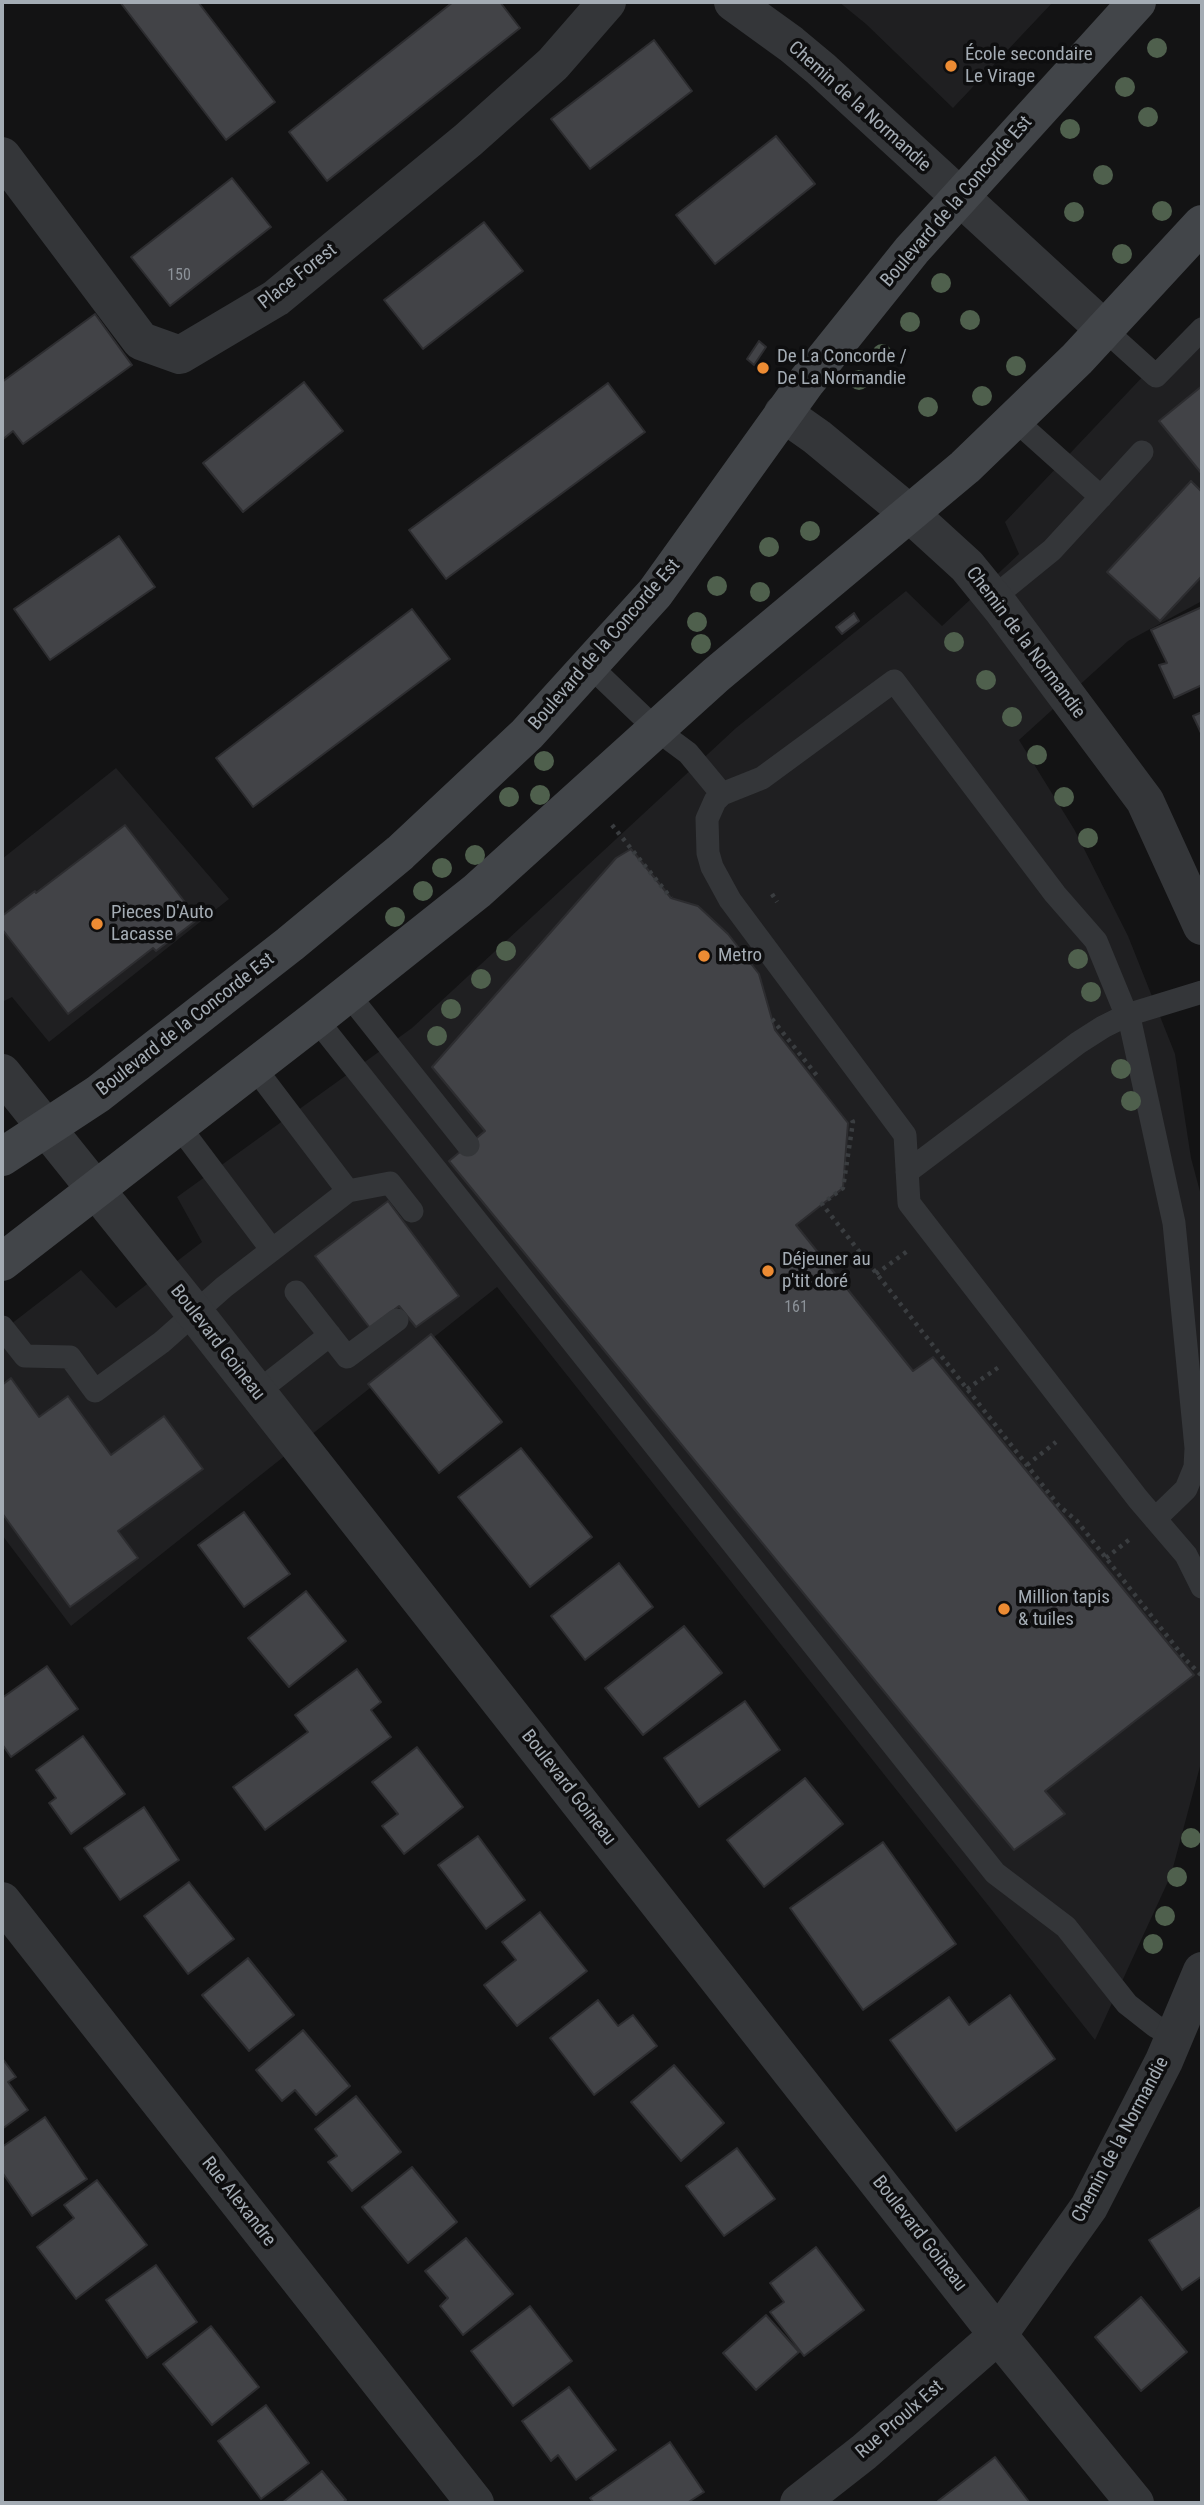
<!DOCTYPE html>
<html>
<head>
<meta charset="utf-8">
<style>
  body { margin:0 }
  #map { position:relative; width:1204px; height:2505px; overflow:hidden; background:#131314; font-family:"Roboto Condensed",sans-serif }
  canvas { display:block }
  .frame { position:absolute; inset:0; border:4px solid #a4acb4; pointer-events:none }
</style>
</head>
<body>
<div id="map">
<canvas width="1204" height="2505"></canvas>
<div class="frame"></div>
</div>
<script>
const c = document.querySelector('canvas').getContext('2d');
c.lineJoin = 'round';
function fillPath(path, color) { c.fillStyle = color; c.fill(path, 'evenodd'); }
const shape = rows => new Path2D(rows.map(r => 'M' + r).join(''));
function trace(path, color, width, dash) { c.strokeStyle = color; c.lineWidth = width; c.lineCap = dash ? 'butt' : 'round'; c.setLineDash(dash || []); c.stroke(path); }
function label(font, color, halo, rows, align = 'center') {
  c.font = font + ' "Roboto Condensed",sans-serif'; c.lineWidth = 7; c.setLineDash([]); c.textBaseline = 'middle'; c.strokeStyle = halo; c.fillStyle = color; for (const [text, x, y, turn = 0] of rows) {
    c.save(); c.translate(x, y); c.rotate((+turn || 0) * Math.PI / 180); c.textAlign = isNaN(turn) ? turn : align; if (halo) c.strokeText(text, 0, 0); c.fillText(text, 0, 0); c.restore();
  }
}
fillPath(shape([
  [839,2,1053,2,953,108,866,24],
  [1202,314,1202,601,1128,641,1019,740,1074,829,1128,936,1175,1054,1191,1158,1202,1199,1202,1759,1171,1875,1095,2040,497,1287,71,1626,2,1535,2,1331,81,1270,116,1308,202,1242,177,1197,412,1028,736,728,906,591,942,626,1019,554,1005,522],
  [116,768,229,899,49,1042,12,997,2,1002,2,859]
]), '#1f1f21');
const building = shape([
  [120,2,198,2,275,102,226,140,120,2],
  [453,2,500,2,520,28,327,181,289,132,453,2],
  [654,40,692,91,590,169,551,119,654,40],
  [776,136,815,184,715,264,676,215,776,136],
  [232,178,271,227,170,306,131,257,232,178],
  [484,222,523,271,423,349,384,300,484,222],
  [95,314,132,365,23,444,13,431,2,440,2,382,95,314],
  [759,341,766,347,754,365,747,359,759,341],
  [304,382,343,431,243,512,203,463,304,382],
  [608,383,645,432,446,579,409,530,608,383],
  [1202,386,1202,474,1159,421,1202,386],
  [1191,481,1202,492,1202,576,1160,621,1107,572,1191,481],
  [119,536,155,587,50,660,14,609,119,536],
  [1202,607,1202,685,1174,698,1159,665,1167,663,1151,630,1202,607],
  [412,609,450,659,253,807,216,758,412,609],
  [854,613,859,621,842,634,836,627,854,613],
  [1202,712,1202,735,1193,716,1202,712],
  [125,825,198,919,156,951,153,948,68,1014,2,929,2,916,35,891,36,893,125,825],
  [631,849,671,898,698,906,728,934,759,974,775,1030,848,1123,843,1188,796,1225,913,1371,933,1357,1194,1675,1045,1791,1065,1814,1014,1850,449,1161,485,1131,432,1067,616,858,631,849],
  [388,1201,459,1296,416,1327,399,1306,370,1328,315,1256,388,1201],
  [431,1334,502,1422,439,1473,368,1384,431,1334],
  [11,1378,39,1417,68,1396,111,1455,164,1416,203,1469,118,1531,138,1558,70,1607,2,1513,2,1385,11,1378],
  [521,1448,592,1537,530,1587,458,1497,521,1448],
  [244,1512,290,1574,244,1607,198,1545,244,1512],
  [619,1563,653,1607,585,1660,551,1616,619,1563],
  [306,1591,346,1641,289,1687,248,1638,306,1591],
  [684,1626,722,1673,643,1735,605,1688,684,1626],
  [47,1666,78,1709,11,1757,2,1744,2,1698,47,1666],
  [357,1669,381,1702,371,1710,391,1737,265,1830,233,1787,308,1732,295,1715,357,1669],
  [745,1701,780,1750,699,1807,664,1758,745,1701],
  [83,1736,125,1794,71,1834,49,1803,56,1798,36,1770,83,1736],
  [417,1747,463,1807,404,1854,382,1826,398,1814,372,1782,417,1747],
  [805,1778,843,1824,764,1887,727,1840,805,1778],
  [144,1807,179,1860,120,1900,84,1848,144,1807],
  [478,1836,525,1900,486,1929,438,1865,478,1836],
  [883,1842,956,1944,863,2010,790,1908,883,1842],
  [189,1882,234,1939,188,1974,144,1916,189,1882],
  [540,1912,587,1971,517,2026,484,1985,516,1960,502,1942,540,1912],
  [248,1958,294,2015,249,2051,202,1995,248,1958],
  [1010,1995,1055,2059,956,2131,890,2040,949,1997,969,2025,1010,1995],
  [598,2000,618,2026,633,2015,657,2046,594,2095,550,2038,598,2000],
  [303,2030,350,2086,316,2115,295,2090,282,2101,256,2070,303,2030],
  [2,2058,16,2077,8,2082,28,2110,2,2129,2,2058],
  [674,2065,724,2123,681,2161,631,2102,674,2065],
  [356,2096,401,2152,352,2191,328,2162,337,2156,315,2129,356,2096],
  [45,2117,87,2179,32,2216,2,2172,2,2147,45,2117],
  [737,2148,775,2199,724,2236,686,2186,737,2148],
  [412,2167,457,2222,408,2263,362,2207,412,2167],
  [97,2180,147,2245,76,2299,37,2247,74,2218,64,2205,97,2180],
  [1202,2206,1202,2276,1182,2290,1149,2240,1202,2206],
  [466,2238,513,2294,463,2335,440,2306,448,2298,425,2271,466,2238],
  [816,2247,864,2310,804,2356,770,2312,784,2302,770,2283,816,2247],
  [156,2265,197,2322,147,2358,106,2300,156,2265],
  [1141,2297,1187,2352,1141,2391,1095,2337,1141,2297],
  [530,2306,572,2361,513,2406,471,2351,530,2306],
  [766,2315,799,2352,756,2390,723,2353,766,2315],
  [211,2326,259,2387,212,2425,163,2364,211,2326],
  [569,2387,616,2450,576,2480,558,2455,551,2461,522,2421,569,2387],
  [266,2405,309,2463,261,2499,218,2441,266,2405],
  [670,2442,704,2492,687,2503,594,2503,590,2498,670,2442],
  [995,2457,1030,2503,940,2503,938,2501,995,2457],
  [322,2471,346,2500,342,2503,282,2503,322,2471]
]);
fillPath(building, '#424347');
trace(building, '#2d2d30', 2);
trace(shape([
  [612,825,671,898],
  [772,894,777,902],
  [772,1019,818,1077],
  [852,1120,853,1122,843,1188,822,1204,1059,1506,1077,1521,1186,1660,1202,1676],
  [876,1274,909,1250],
  [967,1389,999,1367],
  [1027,1465,1056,1442],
  [1106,1558,1130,1539]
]), '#3a3d40', 4.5, [3.5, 5]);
trace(shape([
  [1105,330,1156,376,1202,329],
  [1015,420,1101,497],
  [993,598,1052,550,1142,452],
  [590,666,657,730,688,753,722,794],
  [348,994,468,1145],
  [316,1019,995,1873,1066,1927,1127,2004,1155,2026,1174,2036],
  [254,1067,348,1191,272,1250],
  [907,1172,1078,1043,1103,1027,1127,1015,1202,992],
  [348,1191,390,1183,412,1211],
  [296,1292,347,1357,397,1320],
  [2,1327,25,1356,70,1357,95,1391,162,1342,224,1287,272,1250,178,1125],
  [256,1393,330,1335],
  [1155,1519,1186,1489,1195,1467,1196,1448,1174,1223,1131,1026,1096,941,1055,894,894,681,762,778,722,794,715,801,707,819,708,853,712,867,730,900,905,1135,909,1203,1138,1499,1186,1555,1202,1587]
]), '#343639', 23);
trace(shape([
  [733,2,791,44,821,69,1105,330],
  [2,156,141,341,180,355,276,298,468,140,553,64,607,2],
  [783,413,817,437,910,514,967,566,1002,609,1145,801,1202,926],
  [2,1073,194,1312,998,2335,1135,2503],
  [2,1901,475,2503],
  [799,2503,864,2452,998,2335,1089,2207,1164,2061,1202,1971]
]), '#343639', 38);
trace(shape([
  [2,1157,98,1094,290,944,400,853,527,734,655,593,807,381,912,250,1137,2],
  [2,1262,316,1019,477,891,716,675,965,467,1077,359,1202,224]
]), '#424549', 38);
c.fillStyle = '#4f604d';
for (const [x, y] of [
  [1157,48],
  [1125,87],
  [1148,117],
  [1070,129],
  [1103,175],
  [1162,211],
  [1074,212],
  [1122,254],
  [941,283],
  [970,320],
  [910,322],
  [882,354],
  [1016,366],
  [859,380],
  [982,396],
  [928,407],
  [810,531],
  [769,547],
  [717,586],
  [760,592],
  [697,622],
  [954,642],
  [701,644],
  [986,680],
  [1012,717],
  [1037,755],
  [544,761],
  [540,795],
  [509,797],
  [1064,797],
  [1088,838],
  [475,855],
  [442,868],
  [423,891],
  [395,917],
  [506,951],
  [1078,959],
  [481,979],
  [1091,992],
  [451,1009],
  [437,1036],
  [1121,1069],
  [1131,1101],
  [1191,1838],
  [1177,1877],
  [1165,1916],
  [1153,1944]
]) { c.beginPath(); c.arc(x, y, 10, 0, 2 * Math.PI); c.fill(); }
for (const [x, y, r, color] of [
  [951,66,7,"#ec8b33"],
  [763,368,7,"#ec8b33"],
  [97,924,7,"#ec8b33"],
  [704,956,7,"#ec8b33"],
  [768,1271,7,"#ec8b33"],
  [1004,1609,7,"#ec8b33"]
]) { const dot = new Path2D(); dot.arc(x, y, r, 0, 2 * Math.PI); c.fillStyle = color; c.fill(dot); trace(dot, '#0e0e0f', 2.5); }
label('16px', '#8c9299', null, [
  ["150",179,276],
  ["161",796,1308]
]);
label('19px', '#a4acb4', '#0e0e0f', [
  ["École secondaire",965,55],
  ["Le Virage",965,77],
  ["De La Concorde /",777,357],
  ["De La Normandie",777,379],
  ["Pieces D'Auto",111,913],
  ["Lacasse",111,935],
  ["Metro",718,956],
  ["Déjeuner au",782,1260],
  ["p'tit doré",782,1282],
  ["Million tapis",1018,1598],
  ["& tuiles",1018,1620]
], 'left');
label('19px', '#a4acb4', '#0e0e0f', [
  ["Chemin de la Normandie",859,107,42],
  ["Boulevard de la Concorde Est",957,202,-49],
  ["Place Forest",298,277,-38],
  ["Chemin de la Normandie",1025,643,53],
  ["Boulevard de la Concorde Est",605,645,-49],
  ["Boulevard de la Concorde Est",186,1025,-38],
  ["Boulevard Goineau",217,1343,52],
  ["Boulevard Goineau",568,1788,52],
  ["Chemin de la Normandie",1121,2140,-62],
  ["Rue Alexandre",238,2202,52],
  ["Boulevard Goineau",919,2234,52],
  ["Rue Proulx Est",900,2420,-41]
]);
</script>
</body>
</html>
